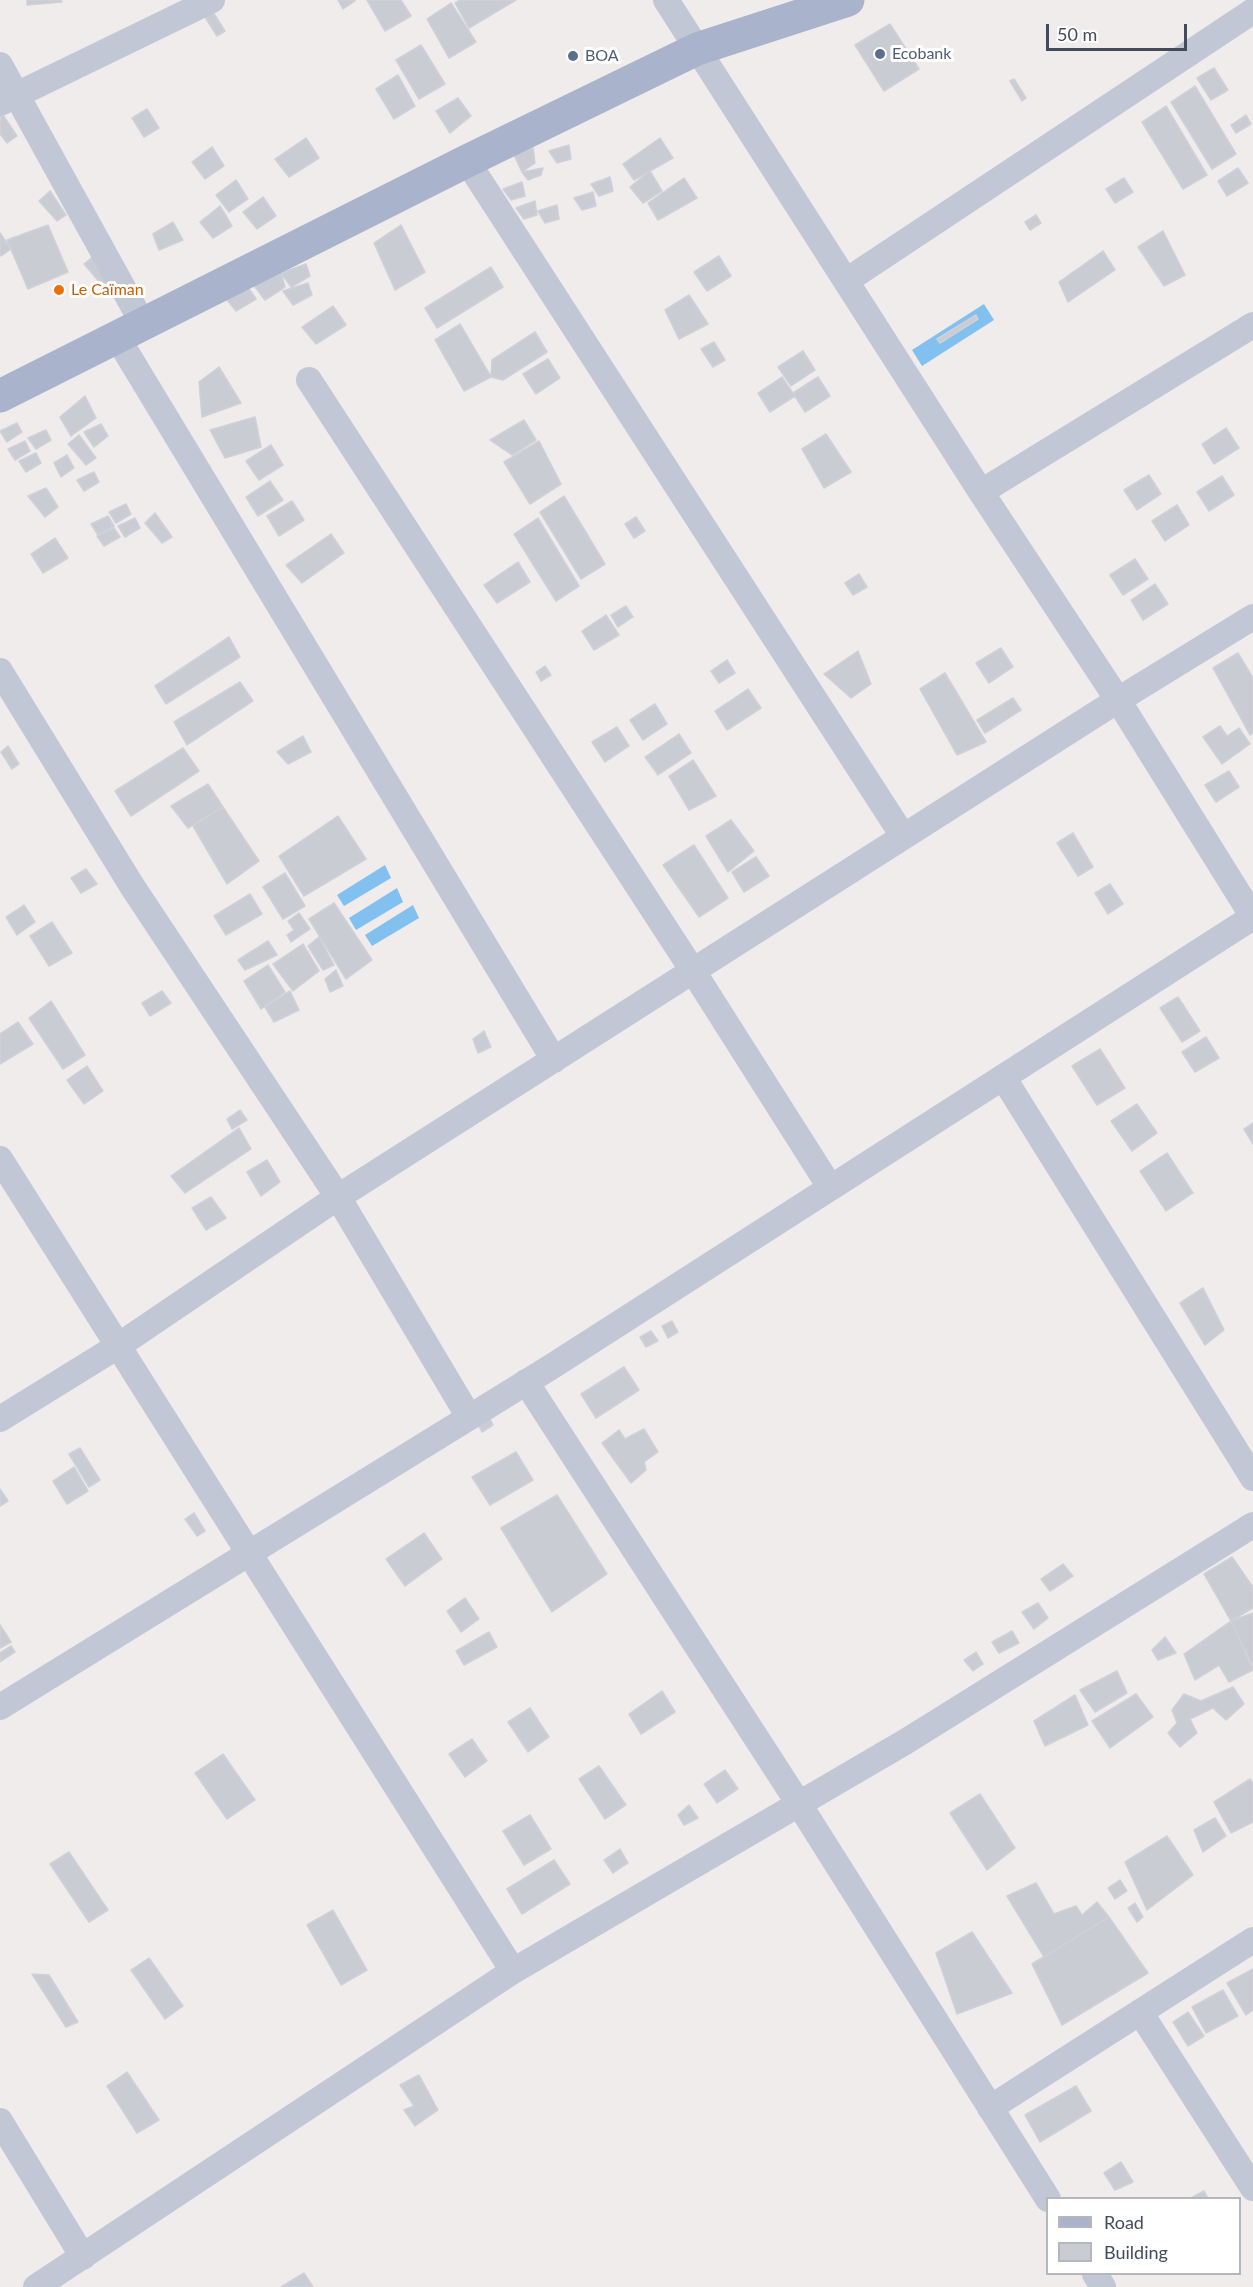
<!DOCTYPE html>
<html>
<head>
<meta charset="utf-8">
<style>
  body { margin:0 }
  #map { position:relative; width:1253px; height:2287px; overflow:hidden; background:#efeceb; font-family:Lato,sans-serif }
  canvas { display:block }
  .legend { position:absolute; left:1046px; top:2197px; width:195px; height:78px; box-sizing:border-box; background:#fff; border:2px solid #b4b7bd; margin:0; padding:8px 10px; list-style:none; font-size:18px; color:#434a59 }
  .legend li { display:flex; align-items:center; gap:12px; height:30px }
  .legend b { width:30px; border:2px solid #b4b7bd }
  .scale { position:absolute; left:1046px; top:24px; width:141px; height:27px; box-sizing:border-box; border:3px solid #434a59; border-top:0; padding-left:8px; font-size:18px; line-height:21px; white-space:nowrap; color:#434a59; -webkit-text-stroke:4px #fff; paint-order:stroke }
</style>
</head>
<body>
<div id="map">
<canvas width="1253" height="2287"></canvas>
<ul class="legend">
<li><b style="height:8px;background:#a9b3cc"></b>Road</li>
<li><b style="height:16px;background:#caccd4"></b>Building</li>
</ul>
<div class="scale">50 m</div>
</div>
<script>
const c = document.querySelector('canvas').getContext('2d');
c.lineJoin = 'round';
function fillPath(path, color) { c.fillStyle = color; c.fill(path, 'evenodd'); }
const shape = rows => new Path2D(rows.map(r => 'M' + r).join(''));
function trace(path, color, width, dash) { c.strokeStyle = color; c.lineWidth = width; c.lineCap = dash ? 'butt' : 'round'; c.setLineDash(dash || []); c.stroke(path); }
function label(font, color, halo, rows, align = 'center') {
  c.font = font + ' Lato,sans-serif'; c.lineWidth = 6; c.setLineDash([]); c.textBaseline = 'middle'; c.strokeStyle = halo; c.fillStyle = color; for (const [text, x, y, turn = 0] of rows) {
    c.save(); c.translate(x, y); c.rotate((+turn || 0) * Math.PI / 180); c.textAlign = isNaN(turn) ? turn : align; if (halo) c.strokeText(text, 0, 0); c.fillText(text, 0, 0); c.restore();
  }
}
fillPath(shape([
  [984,304,994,320,922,366,912,350],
  [385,865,391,878,344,906,337,895],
  [397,888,403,902,356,930,349,918],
  [413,905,419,918,372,946,365,935]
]), '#81c0ef');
const building = shape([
  [27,0,61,0,62,2,27,5,27,0],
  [338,0,355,0,355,1,343,9,338,0],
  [367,0,401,0,411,16,385,31,367,0],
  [460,0,516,0,469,28,455,3,460,0],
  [451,3,476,42,449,58,427,19,451,3],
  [213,12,225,31,217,36,205,17,213,12],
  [890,24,919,69,884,91,855,45,890,24],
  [421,45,445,84,419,99,396,60,421,45],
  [1214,68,1228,90,1211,100,1197,78,1214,68],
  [398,75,415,106,394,119,376,89,398,75],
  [1014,79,1026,98,1022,101,1010,81,1014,79],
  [1195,86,1236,154,1212,169,1171,102,1195,86],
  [458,98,471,116,450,133,436,111,458,98],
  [1166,106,1207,175,1183,189,1142,122,1166,106],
  [147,109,159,128,144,137,132,118,147,109],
  [1,112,17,136,7,143,0,134,1,112],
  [1246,115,1251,124,1236,133,1231,125,1246,115],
  [306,138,319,158,289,177,275,159,306,138],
  [660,138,673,158,634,180,623,164,660,138],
  [569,145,571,159,557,163,549,151,569,145],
  [212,147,224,166,205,179,192,162,212,147],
  [533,148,535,163,522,172,514,155,533,148],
  [543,168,541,175,528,180,522,172,543,168],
  [1238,168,1248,183,1227,196,1218,181,1238,168],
  [650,171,662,191,643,203,630,187,650,171],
  [610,177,613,191,599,196,591,184,610,177],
  [684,178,697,198,658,220,648,203,684,178],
  [1124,178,1133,192,1115,203,1106,189,1124,178],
  [236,180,248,199,229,212,216,195,236,180],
  [522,182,525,196,511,200,503,189,522,182],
  [50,191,66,215,57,221,39,201,50,191],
  [593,192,596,206,582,210,574,198,593,192],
  [263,197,276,216,257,229,243,212,263,197],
  [535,201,537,215,524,219,516,208,535,201],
  [557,205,559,219,545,223,538,211,557,205],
  [220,206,232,226,213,238,200,222,220,206],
  [1036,215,1041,223,1030,230,1025,222,1036,215],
  [173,222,183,240,159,250,153,234,173,222],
  [48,225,68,272,28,289,7,240,48,225],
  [401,225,425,272,395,290,374,243,401,225],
  [1163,231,1185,275,1164,286,1138,247,1163,231],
  [0,233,11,249,1,256,0,254,0,233],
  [1103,251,1115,270,1068,302,1059,282,1103,251],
  [95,255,111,279,102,285,84,264,95,255],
  [719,256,731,276,707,291,694,272,719,256],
  [306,264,310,276,291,287,281,273,306,264],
  [491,267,503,287,437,328,425,308,491,267],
  [281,273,285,287,265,300,252,283,281,273],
  [243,280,256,299,236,311,223,295,243,280],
  [308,283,312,295,293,305,283,291,308,283],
  [689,295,708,324,679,339,665,310,689,295],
  [333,306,346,325,316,344,302,327,333,306],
  [976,315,978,319,940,343,937,339,976,315],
  [460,324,491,377,464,391,435,340,460,324],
  [535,332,547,352,503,380,491,377,492,360,535,332],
  [714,342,725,360,713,367,701,349,714,342],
  [803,351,815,370,791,386,778,367,803,351],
  [548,359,560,378,536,394,523,374,548,359],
  [219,367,241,403,202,417,199,382,219,367],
  [782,377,795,396,770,412,758,393,782,377],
  [818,377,830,396,805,412,793,393,818,377],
  [85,396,96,418,71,436,60,417,85,396],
  [255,417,261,447,225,458,210,430,255,417],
  [524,420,536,440,512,455,490,440,524,420],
  [17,423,22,432,7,442,0,431,17,423],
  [101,424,108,436,94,447,84,432,101,424],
  [1226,428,1239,448,1214,464,1202,444,1226,428],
  [46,430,51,440,36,449,28,438,46,430],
  [826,434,851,472,824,488,802,449,826,434],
  [79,435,96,458,86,465,68,444,79,435],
  [25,441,30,451,15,460,8,449,25,441],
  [539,441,561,484,530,504,504,462,539,441],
  [271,445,283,465,259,480,246,461,271,445],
  [36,453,41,463,26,472,19,461,36,453],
  [67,455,74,468,61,477,54,463,67,455],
  [94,472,99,482,84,491,77,480,94,472],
  [1149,475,1161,494,1137,510,1124,490,1149,475],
  [1222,476,1234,495,1209,511,1197,492,1222,476],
  [270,481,283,500,258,516,246,497,270,481],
  [46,488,58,507,45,517,28,496,46,488],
  [564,496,605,564,581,579,540,512,564,496],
  [292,501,304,520,279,536,267,516,292,501],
  [126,504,131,514,116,523,109,512,126,504],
  [1177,505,1189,525,1165,541,1152,521,1177,505],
  [155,513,172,537,162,543,145,523,155,513],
  [108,516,114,526,98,535,91,524,108,516],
  [636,517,645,531,634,538,625,524,636,517],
  [135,518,140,528,125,537,118,526,135,518],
  [538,518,579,586,556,601,514,534,538,518],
  [114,528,120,537,104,546,97,536,114,528],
  [331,534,344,553,302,583,286,565,331,534],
  [55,538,68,558,43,573,31,554,55,538],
  [1135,559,1148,579,1123,595,1110,575,1135,559],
  [518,562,530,582,497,603,484,585,518,562],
  [859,574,867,587,853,595,845,583,859,574],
  [1155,584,1168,604,1143,620,1131,600,1155,584],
  [626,606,633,617,618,627,611,615,626,606],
  [606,615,619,635,594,650,582,631,606,615],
  [229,637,240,657,166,704,155,686,229,637],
  [1001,648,1013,667,989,683,976,663,1001,648],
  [858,651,871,684,851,698,824,674,858,651],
  [1238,653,1253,678,1253,733,1250,735,1213,668,1238,653],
  [727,660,735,673,719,683,711,671,727,660],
  [545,666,551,675,541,681,536,672,545,666],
  [945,673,986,742,957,755,920,689,945,673],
  [240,682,253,701,187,745,174,722,240,682],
  [748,689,761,708,727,730,715,711,748,689],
  [1013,698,1021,710,985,733,977,720,1013,698],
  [655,704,667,724,643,740,630,720,655,704],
  [1220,726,1227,736,1239,728,1250,744,1222,764,1203,737,1220,726],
  [617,727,629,746,605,762,592,742,617,727],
  [679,734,691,753,658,775,645,757,679,734],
  [303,736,311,752,288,764,277,752,303,736],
  [8,746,19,764,12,769,1,752,8,746],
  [183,748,199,771,131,816,115,791,183,748],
  [693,760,716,796,689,810,669,776,693,760],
  [1229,771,1239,787,1216,802,1205,785,1229,771],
  [208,784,223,807,188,828,171,806,208,784],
  [223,807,259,861,227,884,193,826,223,807],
  [338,816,366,859,304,896,279,856,338,816],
  [731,820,754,851,728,872,706,836,731,820],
  [1073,833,1093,867,1078,876,1057,843,1073,833],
  [694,845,728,898,699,917,663,865,694,845],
  [756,857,769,876,744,892,732,872,756,857],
  [86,869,97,884,81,893,71,878,86,869],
  [285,873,305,906,283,919,263,887,285,873],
  [1110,884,1123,904,1108,914,1095,893,1110,884],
  [250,894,262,914,226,935,214,916,250,894],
  [334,903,372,960,346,979,309,919,334,903],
  [24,905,35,922,17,935,6,917,24,905],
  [299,913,310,929,291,942,287,935,294,930,288,921,299,913],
  [52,922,72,953,49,966,30,936,52,922],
  [319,937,334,965,323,970,308,946,319,937],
  [268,941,277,955,245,970,238,960,268,941],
  [303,944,319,971,293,991,273,964,303,944],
  [268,965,285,992,261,1009,244,981,268,965],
  [336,970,343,986,330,992,325,979,336,970],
  [162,991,171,1003,150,1016,142,1003,162,991],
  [290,991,299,1010,274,1022,265,1007,290,991],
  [1178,997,1200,1031,1182,1042,1160,1008,1178,997],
  [51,1001,85,1055,63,1069,29,1018,51,1001],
  [18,1022,33,1044,0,1064,0,1034,18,1022],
  [484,1031,491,1047,478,1053,473,1039,484,1031],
  [1206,1037,1219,1058,1195,1072,1182,1052,1206,1037],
  [1100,1049,1125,1088,1097,1105,1072,1066,1100,1049],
  [87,1066,103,1091,84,1104,67,1080,87,1066],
  [1137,1104,1157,1133,1132,1151,1111,1121,1137,1104],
  [240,1110,247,1120,232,1129,227,1119,240,1110],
  [1253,1123,1253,1144,1244,1129,1253,1123],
  [239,1128,251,1149,185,1193,171,1176,239,1128],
  [1167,1153,1193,1193,1166,1211,1140,1171,1167,1153],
  [267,1160,280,1182,261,1196,247,1172,267,1160],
  [211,1197,226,1218,206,1230,192,1208,211,1197],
  [1203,1288,1224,1330,1205,1345,1180,1303,1203,1288],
  [672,1321,678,1332,668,1338,662,1326,672,1321],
  [651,1331,658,1341,646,1347,640,1337,651,1331],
  [624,1367,639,1390,596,1418,581,1394,624,1367],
  [490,1419,493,1425,482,1432,479,1426,490,1419],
  [644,1429,658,1452,644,1462,646,1470,631,1483,602,1443,619,1430,625,1439,644,1429],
  [80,1448,100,1480,89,1487,69,1454,80,1448],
  [516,1452,533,1480,490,1505,472,1477,516,1452],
  [74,1467,88,1491,67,1504,53,1481,74,1467],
  [0,1489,8,1501,0,1506,0,1489],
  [557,1495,607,1574,552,1612,501,1528,557,1495],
  [194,1513,205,1531,197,1536,185,1519,194,1513],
  [424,1533,442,1559,405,1586,386,1559,424,1533],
  [1232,1557,1253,1587,1253,1608,1231,1621,1204,1574,1232,1557],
  [1063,1564,1073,1576,1050,1591,1041,1579,1063,1564],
  [465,1598,479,1619,461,1632,447,1611,465,1598],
  [1038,1603,1048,1618,1034,1629,1022,1612,1038,1603],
  [1253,1613,1253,1667,1231,1621,1253,1613],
  [1231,1621,1253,1670,1229,1682,1219,1665,1195,1680,1184,1654,1231,1621],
  [0,1625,11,1642,0,1648,0,1625],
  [1012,1631,1019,1643,999,1653,992,1642,1012,1631],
  [489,1632,497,1647,464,1665,456,1651,489,1632],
  [1165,1637,1176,1653,1158,1660,1152,1650,1165,1637],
  [11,1646,15,1652,0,1662,0,1653,11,1646],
  [976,1652,983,1664,973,1671,964,1660,976,1652],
  [1117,1671,1127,1693,1095,1712,1080,1690,1117,1671],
  [1233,1687,1244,1704,1226,1720,1213,1708,1190,1719,1197,1733,1180,1747,1168,1733,1177,1723,1172,1710,1184,1694,1201,1701,1233,1687],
  [662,1691,675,1712,641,1734,629,1714,662,1691],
  [1136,1694,1153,1717,1110,1748,1092,1721,1136,1694],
  [1075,1695,1088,1725,1045,1746,1034,1721,1075,1695],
  [530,1708,549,1737,528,1752,508,1722,530,1708],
  [472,1739,487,1761,465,1777,449,1754,472,1739],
  [223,1754,255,1800,227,1819,195,1773,223,1754],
  [599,1766,626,1805,605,1819,579,1779,599,1766],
  [725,1770,738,1789,717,1803,704,1784,725,1770],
  [1250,1779,1253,1783,1253,1822,1231,1833,1214,1802,1250,1779],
  [980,1794,1015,1848,987,1870,950,1813,980,1794],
  [689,1805,698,1818,684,1825,678,1815,689,1805],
  [530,1815,551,1849,524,1865,503,1831,530,1815],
  [1215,1818,1226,1836,1203,1852,1194,1830,1215,1818],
  [1167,1836,1193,1875,1147,1910,1125,1862,1167,1836],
  [620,1849,628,1863,613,1873,604,1860,620,1849],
  [69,1852,108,1910,89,1922,50,1864,69,1852],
  [554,1860,570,1884,522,1914,507,1889,554,1860],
  [1120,1880,1127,1891,1115,1899,1108,1888,1120,1880],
  [1036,1883,1054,1914,1076,1906,1082,1915,1097,1902,1109,1917,1044,1957,1007,1896,1036,1883],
  [1135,1903,1143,1917,1137,1922,1128,1908,1135,1903],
  [333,1910,367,1970,341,1985,307,1925,333,1910],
  [1109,1917,1148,1973,1062,2025,1032,1964,1109,1917],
  [972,1932,1012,1993,957,2014,936,1953,972,1932],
  [149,1958,183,2006,165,2019,131,1970,149,1958],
  [1253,1969,1253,2010,1246,2015,1227,1983,1253,1969],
  [32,1974,49,1975,78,2022,66,2027,32,1974],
  [1223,1990,1238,2016,1206,2033,1192,2007,1223,1990],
  [1188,2012,1204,2036,1188,2046,1173,2022,1188,2012],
  [127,2072,159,2120,137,2133,107,2086,127,2072],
  [419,2075,438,2110,415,2126,404,2110,414,2106,400,2085,419,2075],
  [1076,2086,1091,2111,1040,2142,1025,2115,1076,2086],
  [1121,2162,1133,2182,1115,2190,1104,2173,1121,2162],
  [1204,2191,1208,2198,1191,2198,1204,2191],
  [304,2273,313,2287,281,2287,304,2273]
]);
fillPath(building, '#caccd4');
trace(building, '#cfd0d8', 1.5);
trace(shape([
  [666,0,981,492,1118,700,1253,917],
  [0,65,143,324],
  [0,103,212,0],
  [467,161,903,836],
  [846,281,1253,11],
  [117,337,554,1060],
  [309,380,693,971,830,1187],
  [981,492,1253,325],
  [0,671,132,886,338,1197,469,1417],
  [1003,1077,1253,1478],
  [0,1159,513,1971],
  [526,1382,799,1804,1048,2199],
  [0,1419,118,1346,338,1197,1118,700,1253,617],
  [0,1707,551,1367,1253,917],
  [1140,2012,1253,2188],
  [990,2108,1253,1940],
  [0,2121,83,2257],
  [1095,2274,1103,2287],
  [36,2287,513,1971,905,1742,1253,1525]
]), '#c1c7d4', 26);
trace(shape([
  [0,396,467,161,697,49,848,0]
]), '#a9b3cc', 33);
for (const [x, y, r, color] of [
  [880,54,6,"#5c6f8a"],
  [573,56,6,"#5c6f8a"],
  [59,290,6,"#e8710a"]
]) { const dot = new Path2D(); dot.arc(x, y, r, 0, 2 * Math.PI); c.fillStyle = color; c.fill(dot); trace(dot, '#fff', 2); }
label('16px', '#4e5e75', '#fff', [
  ["Ecobank",892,54],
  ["BOA",585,56]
], 'left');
label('16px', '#c56008', '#fff', [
  ["Le Caïman",71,290]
], 'left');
</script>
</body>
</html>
